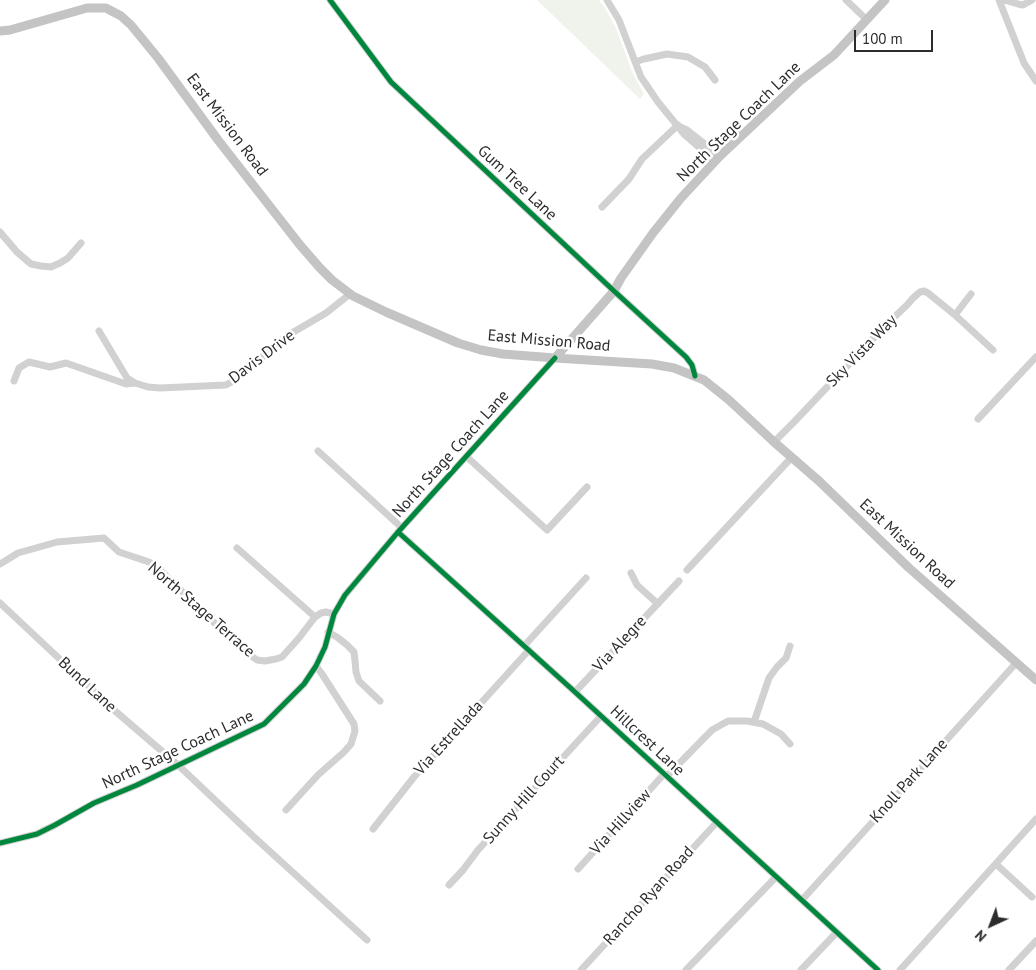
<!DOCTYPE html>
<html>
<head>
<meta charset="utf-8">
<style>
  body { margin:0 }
  #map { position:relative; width:1036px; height:970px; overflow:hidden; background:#fff; font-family:"PT Sans",sans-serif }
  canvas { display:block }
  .north { position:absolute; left:966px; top:900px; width:50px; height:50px; -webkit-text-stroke:4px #fff; paint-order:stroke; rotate:223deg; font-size:14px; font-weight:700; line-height:20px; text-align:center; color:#2c2c2c }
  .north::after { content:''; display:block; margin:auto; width:18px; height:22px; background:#2c2c2c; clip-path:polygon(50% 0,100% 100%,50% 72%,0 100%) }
  .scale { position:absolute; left:854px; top:30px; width:79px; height:22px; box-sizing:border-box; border:2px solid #2c2c2c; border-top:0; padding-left:6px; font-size:15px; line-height:18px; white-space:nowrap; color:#2c2c2c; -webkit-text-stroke:4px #fff; paint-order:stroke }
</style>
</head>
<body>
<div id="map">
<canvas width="1036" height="970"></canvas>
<div class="north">N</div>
<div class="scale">100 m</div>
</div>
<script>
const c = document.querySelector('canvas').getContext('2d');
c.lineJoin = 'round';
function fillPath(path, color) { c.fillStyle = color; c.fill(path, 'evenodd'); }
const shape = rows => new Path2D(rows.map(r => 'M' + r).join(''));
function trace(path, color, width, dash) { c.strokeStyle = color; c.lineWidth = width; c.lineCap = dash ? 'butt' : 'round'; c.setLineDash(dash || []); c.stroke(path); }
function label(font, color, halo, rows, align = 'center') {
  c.font = font + ' "PT Sans",sans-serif'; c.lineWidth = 5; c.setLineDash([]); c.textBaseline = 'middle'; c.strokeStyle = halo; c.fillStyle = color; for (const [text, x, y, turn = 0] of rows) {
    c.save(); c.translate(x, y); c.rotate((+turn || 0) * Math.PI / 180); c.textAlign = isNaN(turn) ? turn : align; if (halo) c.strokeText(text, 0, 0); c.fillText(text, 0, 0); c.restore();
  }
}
fillPath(shape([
  [537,0,599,0,605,8,616,28,632,72,644,94,640,99]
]), '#f0f3eb');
trace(shape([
  [330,0,391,82,614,291,686,357,692,365,695,376],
  [607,0,619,20,641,77,658,102,684,134,715,161],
  [846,0,867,20],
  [999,0,1024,63,1036,81],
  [1004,0,1018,4,1023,5,1032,0],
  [635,62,644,59,667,54,688,57,705,67,715,80],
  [678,126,687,130,720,156],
  [602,207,629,179,642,159,678,125],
  [0,232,17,252,31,264,41,266,51,267,60,263,68,258,81,243],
  [955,315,971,294],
  [99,331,127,378,135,383,148,387,160,388,226,385,237,379,285,337,326,313,350,294],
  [14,381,19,368,29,362,50,367,66,363,126,384,135,383],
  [978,419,1036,357],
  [774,442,794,422,885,326,907,305,913,298,920,292,924,291,928,293,955,315,993,350],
  [318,451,402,528],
  [467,457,547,530,587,487],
  [398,532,575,692,878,970],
  [237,548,315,617],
  [0,564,18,553,57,542,104,538,119,552,149,562,157,567,240,648,257,660,265,661,276,659,282,657,299,638,315,617,321,613,326,612,334,614],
  [687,570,792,457],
  [631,573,637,585,658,604],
  [0,603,114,710,178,765,253,836,367,940],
  [328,632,337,637,347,645,354,652,355,661,356,672,359,681,380,701],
  [524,646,586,578],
  [575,692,679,581],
  [754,722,769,678,777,667,786,658,790,646],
  [667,776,712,730,728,721,747,721,763,724,781,734,790,744],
  [286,810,318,775,344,752,351,744,355,731,354,724,322,674,316,666],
  [373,829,414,777,529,650],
  [0,843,37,834,55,825,94,803,137,785,264,724,304,684,316,666,325,647,334,614,345,595,398,532,555,358],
  [996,864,1032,897],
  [578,869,664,774],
  [449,885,463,870,478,850,601,716],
  [802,900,1017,662],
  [581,970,717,822],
  [686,970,776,877],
  [801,970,837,932],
  [900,970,1036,819],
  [1009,970,1036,941]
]), '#d1d1d1', 7);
trace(shape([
  [0,31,10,30,87,8,106,8,121,16,131,25,158,58,218,140,300,245,320,268,332,280,353,296,386,312,458,343,481,350,503,354,555,358,652,364,674,368,704,380,729,400,774,442,819,481,908,567,1036,680],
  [555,358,614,291,621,278,653,233,681,198,720,156,800,81,834,55,885,0]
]), '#c4c4c4', 9);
trace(shape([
  [330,0,391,82,614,291,686,357,692,365,695,376],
  [398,532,575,692,878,970],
  [0,843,37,834,55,825,94,803,137,785,264,724,304,684,316,666,325,647,334,614,345,595,398,532,555,358]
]), '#00873e', 5);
label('16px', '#2c2c2c', '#fff', [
  ["North Stage Coach Lane",739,122,-44],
  ["East Mission Road",227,125,53],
  ["Gum Tree Lane",517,183,43],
  ["East Mission Road",549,341,5],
  ["Sky Vista Way",862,351,-46],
  ["Davis Drive",262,357,-37],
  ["North Stage Coach Lane",451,454,-48],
  ["East Mission Road",907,544,43],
  ["North Stage Terrace",201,610,41],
  ["Via Alegre",620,644,-47],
  ["Bund Lane",87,685,43],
  ["Via Estrellada",449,738,-48],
  ["Hillcrest Lane",647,741,43],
  ["North Stage Coach Lane",178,750,-25],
  ["Knoll Park Lane",909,781,-48],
  ["Sunny Hill Court",524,800,-48],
  ["Via Hillview",621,822,-48],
  ["Rancho Ryan Road",649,896,-48]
]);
</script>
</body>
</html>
